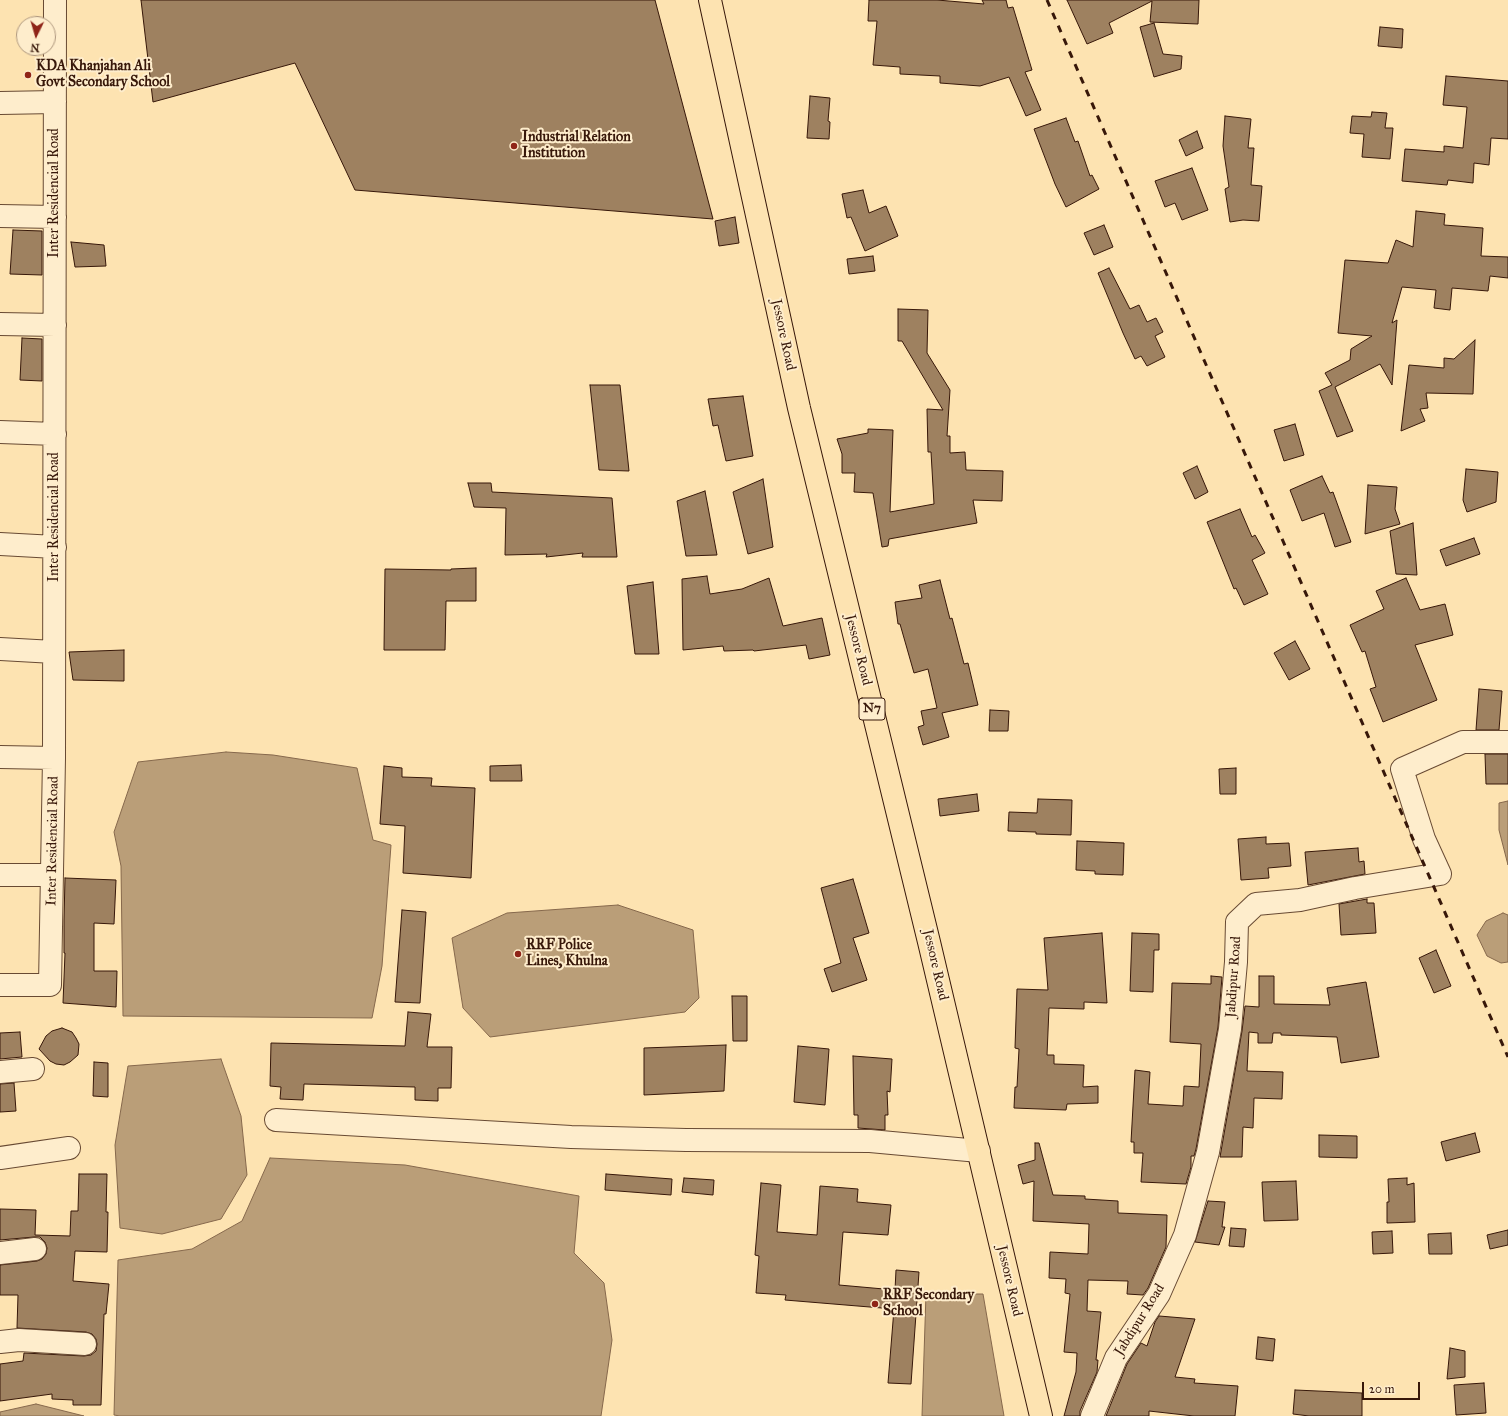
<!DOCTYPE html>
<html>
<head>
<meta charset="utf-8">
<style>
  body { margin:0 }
  #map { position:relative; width:1508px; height:1416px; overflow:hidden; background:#fde3b1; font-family:"IM FELL Great Primer",serif }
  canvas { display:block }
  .north { position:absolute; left:16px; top:16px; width:40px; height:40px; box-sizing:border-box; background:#feedcc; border:1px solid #ae977e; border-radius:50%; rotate:185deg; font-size:11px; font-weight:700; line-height:16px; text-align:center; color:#371709 }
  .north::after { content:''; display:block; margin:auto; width:14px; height:18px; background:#8f2418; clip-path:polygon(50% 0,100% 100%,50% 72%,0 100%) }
  .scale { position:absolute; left:1362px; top:1382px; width:58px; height:18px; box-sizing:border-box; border:2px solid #371709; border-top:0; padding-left:5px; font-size:12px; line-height:14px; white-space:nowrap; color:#371709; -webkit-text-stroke:3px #feedcc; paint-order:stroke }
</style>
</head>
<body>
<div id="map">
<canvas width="1508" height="1416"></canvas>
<div class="north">N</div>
<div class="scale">20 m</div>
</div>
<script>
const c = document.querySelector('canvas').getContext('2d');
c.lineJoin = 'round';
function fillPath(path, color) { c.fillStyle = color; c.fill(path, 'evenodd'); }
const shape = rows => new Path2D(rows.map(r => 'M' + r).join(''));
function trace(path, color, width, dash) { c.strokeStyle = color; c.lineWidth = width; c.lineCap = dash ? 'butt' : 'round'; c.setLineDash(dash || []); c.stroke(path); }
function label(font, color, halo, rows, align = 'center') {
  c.font = font + ' "IM FELL Great Primer",serif'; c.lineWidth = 4; c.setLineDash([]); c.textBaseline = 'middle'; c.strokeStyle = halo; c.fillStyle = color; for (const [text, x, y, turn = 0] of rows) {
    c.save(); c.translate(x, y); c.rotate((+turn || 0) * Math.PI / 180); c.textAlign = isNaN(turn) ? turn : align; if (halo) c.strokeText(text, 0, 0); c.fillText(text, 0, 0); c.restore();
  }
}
const water = shape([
  [226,752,273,755,357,768,373,840,391,845,382,966,372,1018,123,1016,121,866,114,832,138,762,226,752],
  [1508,801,1508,865,1499,830,1499,803,1508,801],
  [618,905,693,930,699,998,685,1012,490,1037,463,1008,452,938,507,913,618,905],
  [1503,913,1508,915,1508,962,1501,963,1487,956,1477,935,1486,921,1503,913],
  [221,1059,241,1116,247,1175,221,1219,162,1234,120,1228,115,1145,128,1066,221,1059],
  [270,1158,405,1165,579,1196,574,1253,604,1283,612,1340,601,1416,120,1416,114,1415,118,1260,192,1249,242,1221,270,1158],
  [926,1294,983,1294,1004,1416,922,1416,926,1294],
  [36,1404,84,1416,0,1416,0,1412,36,1404]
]);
fillPath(water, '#ba9e78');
trace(water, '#86684c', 1);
const building = shape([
  [141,0,655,0,713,219,355,190,295,63,153,102,141,0],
  [869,0,937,0,984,4,982,0,1006,0,1008,8,1013,7,1032,70,1025,72,1041,110,1026,116,1009,77,980,86,940,83,940,76,900,74,900,67,873,65,877,21,868,21,869,0],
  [1067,0,1199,0,1198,24,1150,22,1152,1,1109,23,1113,33,1087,44,1067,0],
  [1154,23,1163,54,1182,56,1181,69,1154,77,1140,27,1154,23],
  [1380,27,1403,29,1402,48,1378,46,1380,27],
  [1446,76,1508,81,1508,139,1491,138,1489,165,1474,163,1473,183,1448,180,1447,185,1402,181,1405,149,1444,152,1444,146,1463,148,1467,107,1443,105,1446,76],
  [810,96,830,98,828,121,830,122,829,139,807,138,810,96],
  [1372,112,1387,113,1385,128,1393,128,1390,159,1362,157,1364,134,1350,133,1352,116,1371,117,1372,112],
  [1225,116,1251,119,1248,148,1254,148,1251,185,1262,186,1259,221,1243,220,1230,222,1225,189,1229,187,1223,146,1225,116],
  [1066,118,1075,142,1078,141,1090,176,1092,175,1099,189,1066,207,1055,184,1034,129,1066,118],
  [1197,131,1203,148,1186,156,1179,140,1197,131],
  [1192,168,1208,210,1182,220,1175,203,1165,207,1155,181,1192,168],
  [863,190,869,213,886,206,898,236,865,251,851,217,847,218,842,194,863,190],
  [1416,211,1445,214,1444,225,1483,228,1481,256,1508,257,1508,278,1490,276,1488,291,1452,288,1450,310,1434,308,1436,290,1402,287,1392,323,1397,320,1392,385,1380,364,1335,387,1353,431,1337,437,1319,391,1332,385,1325,373,1350,360,1351,349,1372,336,1338,333,1345,260,1388,263,1396,240,1413,247,1416,211],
  [735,217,739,243,719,246,715,221,735,217],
  [1104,225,1113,247,1094,255,1084,233,1104,225],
  [13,230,42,231,42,275,10,274,13,230],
  [71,242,104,245,106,266,75,267,71,242],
  [873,256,875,271,849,274,847,259,873,256],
  [1109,268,1130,309,1139,305,1147,322,1156,318,1163,332,1155,336,1165,357,1147,366,1141,356,1135,359,1123,333,1098,273,1109,268],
  [898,309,928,310,927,353,950,390,947,436,950,436,950,453,965,452,966,470,1003,471,1002,501,973,500,977,523,889,539,888,546,882,547,873,493,854,492,855,473,842,473,842,454,837,439,868,433,868,429,893,430,890,512,934,504,931,452,928,452,927,409,943,410,902,341,898,341,898,309],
  [22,338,42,339,42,381,20,380,22,338],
  [1475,340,1473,394,1426,393,1428,408,1420,409,1425,421,1401,431,1409,365,1444,368,1444,358,1454,359,1475,340],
  [590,385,620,385,629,471,599,470,590,385],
  [743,396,753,456,726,461,718,425,713,426,708,399,743,396],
  [1295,424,1304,455,1284,461,1274,430,1295,424],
  [1197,466,1208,492,1195,499,1183,473,1197,466],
  [1466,469,1498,472,1496,502,1467,512,1463,500,1466,469],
  [1322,476,1330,493,1333,492,1351,542,1335,547,1324,513,1302,521,1290,490,1322,476],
  [763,479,773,547,748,554,733,492,763,479],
  [468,483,491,483,492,492,612,498,617,557,582,557,583,553,546,557,547,554,505,555,506,508,474,507,468,483],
  [1368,485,1397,487,1395,509,1400,524,1365,534,1368,485],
  [705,491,717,555,686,556,677,501,705,491],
  [1240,509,1252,537,1255,535,1265,553,1252,560,1268,594,1244,605,1236,588,1234,589,1207,522,1240,509],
  [1413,523,1417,575,1396,574,1390,531,1413,523],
  [1474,538,1480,554,1446,566,1440,550,1474,538],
  [476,568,476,601,446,601,445,650,384,650,385,569,451,570,451,569,476,568],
  [707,576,710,594,742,589,769,578,783,626,822,618,830,655,809,659,806,645,754,651,753,650,724,651,723,646,683,650,682,579,707,576],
  [1406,578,1420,610,1445,604,1453,635,1415,645,1437,700,1383,722,1370,689,1376,687,1365,651,1362,652,1350,625,1384,609,1376,591,1406,578],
  [940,580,950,619,952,618,964,664,968,663,978,705,942,713,949,737,923,745,918,727,924,725,921,711,937,708,928,669,914,673,900,624,898,624,895,602,922,598,919,585,940,580],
  [653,582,659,654,635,654,627,586,653,582],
  [1295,641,1310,669,1289,680,1274,653,1295,641],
  [124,650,124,681,73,680,69,652,124,650],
  [1479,689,1502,691,1499,730,1476,730,1479,689],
  [990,710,1009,711,1008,731,989,731,990,710],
  [1485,754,1508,754,1508,784,1486,784,1485,754],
  [521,765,522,781,490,781,490,766,521,765],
  [384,766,402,768,402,777,432,778,431,786,475,788,471,878,403,873,405,826,380,824,384,766],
  [1236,768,1236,794,1220,794,1219,769,1236,768],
  [977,794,979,811,940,816,938,799,977,794],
  [1038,799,1072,800,1071,835,1036,834,1036,832,1008,831,1009,812,1037,813,1038,799],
  [1266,837,1266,844,1289,843,1291,866,1268,868,1269,878,1241,880,1238,839,1266,837],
  [1077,841,1124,843,1123,875,1095,874,1095,871,1076,870,1077,841],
  [1358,848,1359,862,1364,861,1365,874,1308,885,1305,852,1358,848],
  [65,878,116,880,114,924,94,923,94,971,117,971,116,1007,63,1003,65,953,64,953,64,920,65,878],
  [853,879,869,933,853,938,867,980,832,992,824,969,841,963,821,888,853,879],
  [1367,899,1367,903,1374,903,1376,933,1341,935,1339,904,1367,899],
  [402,910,426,912,420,1003,395,1002,402,910],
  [1102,933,1107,1003,1084,1002,1084,1009,1049,1008,1047,1055,1054,1055,1054,1064,1084,1065,1083,1087,1098,1086,1098,1103,1067,1104,1066,1110,1014,1108,1015,1087,1017,1087,1019,1049,1015,1048,1017,989,1048,990,1044,938,1102,933],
  [1132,933,1159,934,1159,950,1154,950,1153,992,1130,991,1132,933],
  [1436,950,1451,986,1434,993,1419,958,1436,950],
  [1211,976,1222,977,1218,1027,1196,1149,1194,1156,1191,1156,1191,1167,1186,1184,1141,1182,1143,1153,1134,1153,1134,1142,1131,1142,1135,1070,1150,1072,1148,1104,1183,1106,1184,1086,1199,1087,1201,1044,1170,1042,1172,983,1211,984,1211,976],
  [1259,976,1274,976,1274,1004,1330,1005,1327,988,1366,982,1379,1057,1341,1063,1337,1037,1281,1035,1281,1033,1273,1033,1272,1043,1258,1043,1258,1033,1249,1032,1247,1071,1283,1072,1282,1099,1254,1098,1253,1128,1243,1127,1242,1157,1220,1157,1242,1031,1245,1006,1259,1007,1259,976],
  [732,996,747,996,747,1041,733,1041,732,996],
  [408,1012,431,1014,427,1047,452,1047,451,1088,438,1088,438,1101,415,1100,415,1087,304,1084,303,1100,280,1099,281,1087,270,1086,271,1043,405,1046,408,1012],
  [62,1028,72,1032,76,1038,79,1044,78,1055,70,1062,64,1065,56,1064,50,1061,39,1049,46,1036,52,1031,62,1028],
  [20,1032,22,1057,0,1059,0,1033,20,1032],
  [726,1045,724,1091,644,1095,644,1048,726,1045],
  [798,1046,829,1049,825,1105,794,1102,798,1046],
  [853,1056,892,1059,890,1092,887,1091,888,1115,885,1115,885,1130,858,1128,858,1115,854,1115,853,1056],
  [94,1062,108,1063,108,1097,93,1096,94,1062],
  [14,1083,16,1111,0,1112,0,1084,14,1083],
  [1475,1133,1480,1152,1446,1161,1441,1142,1475,1133],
  [1319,1135,1357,1136,1357,1158,1319,1157,1319,1135],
  [1035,1143,1039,1143,1053,1195,1085,1196,1085,1199,1118,1201,1118,1213,1167,1215,1166,1247,1148,1288,1143,1295,1127,1294,1128,1281,1088,1280,1087,1311,1101,1312,1096,1360,1098,1360,1097,1372,1080,1411,1080,1416,1064,1416,1076,1372,1077,1353,1064,1352,1070,1294,1065,1293,1066,1279,1049,1278,1050,1252,1088,1254,1089,1224,1033,1221,1034,1181,1023,1184,1018,1165,1035,1160,1035,1143],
  [79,1174,107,1174,106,1212,108,1212,107,1252,75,1251,73,1281,109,1284,106,1314,104,1314,101,1405,73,1405,73,1400,52,1399,52,1394,0,1401,0,1364,23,1361,24,1353,84,1356,91,1355,96,1351,97,1344,96,1339,92,1334,86,1332,17,1328,18,1295,0,1295,0,1265,37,1261,42,1259,46,1254,47,1248,45,1242,40,1237,34,1237,0,1240,0,1209,36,1210,35,1235,70,1236,71,1211,78,1211,79,1174],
  [606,1174,672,1179,671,1195,605,1190,606,1174],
  [684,1178,714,1180,713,1195,682,1192,684,1178],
  [1407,1178,1407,1185,1414,1183,1415,1222,1387,1223,1387,1202,1389,1202,1388,1179,1407,1178],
  [1296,1181,1298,1220,1264,1221,1262,1182,1296,1181],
  [761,1183,781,1185,777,1232,817,1235,820,1186,858,1189,857,1202,891,1205,888,1235,843,1232,839,1285,895,1290,896,1270,919,1272,911,1384,888,1383,894,1309,785,1300,786,1295,756,1293,759,1256,755,1255,761,1183],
  [1208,1201,1225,1202,1222,1227,1225,1227,1219,1245,1195,1242,1208,1201],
  [1231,1228,1246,1229,1244,1247,1229,1246,1231,1228],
  [1508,1230,1508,1245,1490,1249,1487,1235,1508,1230],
  [1392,1231,1393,1253,1373,1254,1372,1232,1392,1231],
  [1451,1233,1452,1254,1429,1254,1428,1234,1451,1233],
  [1159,1316,1195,1319,1175,1377,1195,1379,1194,1383,1238,1386,1235,1416,1194,1416,1149,1411,1149,1416,1106,1416,1127,1364,1141,1343,1147,1346,1155,1322,1159,1316],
  [1258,1337,1275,1339,1273,1361,1256,1359,1258,1337],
  [1450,1348,1465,1351,1465,1377,1447,1379,1450,1348],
  [1484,1383,1486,1413,1456,1415,1454,1385,1484,1383],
  [1295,1390,1362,1393,1362,1416,1309,1416,1293,1414,1295,1390]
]);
fillPath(building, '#9e8160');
trace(building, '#371709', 1);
const minor = shape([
  [0,103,55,102],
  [0,216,55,217],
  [0,324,55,325],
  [0,432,55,434],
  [0,544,55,547],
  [0,649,54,652],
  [0,757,54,758],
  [0,875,52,875],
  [0,985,50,985,54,758,55,0],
  [0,1072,33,1069],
  [276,1120,571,1137,686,1140,870,1141,979,1151],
  [0,1158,69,1148],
  [0,1253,35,1249],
  [0,1342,19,1340,85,1344],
  [1092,1416,1116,1358,1159,1294,1185,1235,1208,1152,1230,1029,1236,962,1237,922,1256,904,1300,900,1355,888,1440,874,1424,839,1402,769,1463,742,1508,742]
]);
const highway = shape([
  [710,0,799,408,929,942,1041,1416]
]);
trace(minor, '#684a33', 24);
trace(highway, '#371709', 24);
trace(minor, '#feedcc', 22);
trace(highway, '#fde3b1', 22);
trace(shape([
  [1047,0,1508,1057]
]), '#371709', 3, [7, 7]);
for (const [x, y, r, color] of [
  [28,75,4,"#8f2418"],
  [514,146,4,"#8f2418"],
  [518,954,4,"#8f2418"],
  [875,1304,4,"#8f2418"]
]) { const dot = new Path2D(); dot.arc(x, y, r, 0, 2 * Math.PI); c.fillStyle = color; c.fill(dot); trace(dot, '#feedcc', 1.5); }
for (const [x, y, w] of [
  [872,709,26]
]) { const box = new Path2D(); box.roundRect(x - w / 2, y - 11, w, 22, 3); c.fillStyle = '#feedcc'; c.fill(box); trace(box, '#371709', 1); }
label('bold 13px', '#371709', null, [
  ["N7",872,709]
]);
label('bold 14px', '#371709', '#feedcc', [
  ["KDA Khanjahan Ali",36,67],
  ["Govt Secondary School",36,83],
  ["Industrial Relation",522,138],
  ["Institution",522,154],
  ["RRF Police",526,946],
  ["Lines, Khulna",526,962],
  ["RRF Secondary",883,1296],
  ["School",883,1312]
], 'left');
label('14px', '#371709', '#feedcc', [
  ["Inter Residencial Road",55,193,-90],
  ["Jessore Road",783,335,78],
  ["Inter Residencial Road",55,517,-90],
  ["Jessore Road",858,650,76],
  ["Inter Residencial Road",53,841,-89],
  ["Jessore Road",935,965,77],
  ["Jabdipur Road",1234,977,-86],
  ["Jessore Road",1009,1281,77],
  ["Jabdipur Road",1140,1320,-58]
]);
</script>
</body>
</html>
